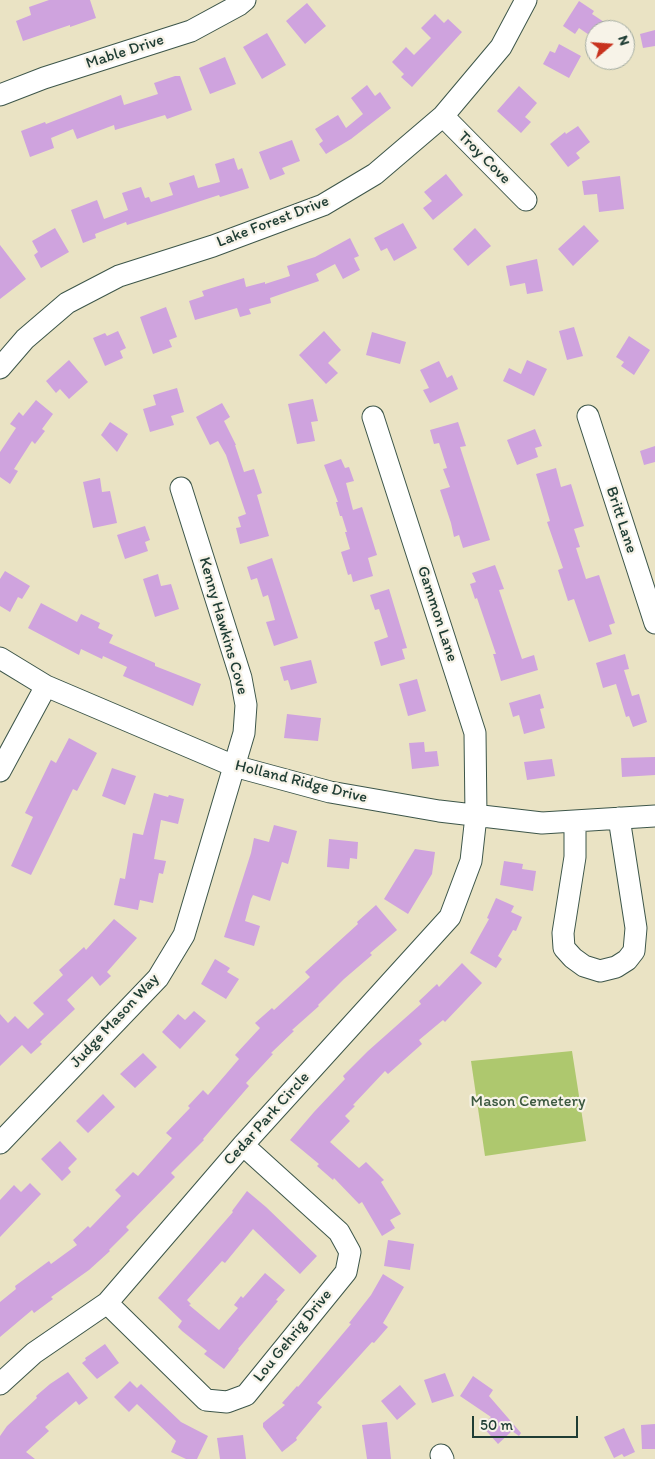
<!DOCTYPE html>
<html>
<head>
<meta charset="utf-8">
<style>
  body { margin:0 }
  #map { position:relative; width:655px; height:1459px; overflow:hidden; background:#eae3c4; font-family:Itim,sans-serif }
  canvas { display:block }
  .north { position:absolute; left:585px; top:20px; width:50px; height:50px; box-sizing:border-box; background:#f7f3e8; border:1px solid #a1aaa0; border-radius:50%; rotate:72deg; font-size:14px; font-weight:700; line-height:20px; text-align:center; color:#1f3d34 }
  .north::after { content:''; display:block; margin:auto; width:18px; height:22px; background:#c8321e; clip-path:polygon(50% 0,100% 100%,50% 72%,0 100%) }
  .scale { position:absolute; left:472px; top:1416px; width:106px; height:22px; box-sizing:border-box; border:2px solid #1f3d34; border-top:0; padding-left:6px; font-size:15px; line-height:18px; white-space:nowrap; color:#1f3d34; -webkit-text-stroke:4px #f7f3e8; paint-order:stroke }
</style>
</head>
<body>
<div id="map">
<canvas width="655" height="1459"></canvas>
<div class="north">N</div>
<div class="scale">50 m</div>
</div>
<script>
const c = document.querySelector('canvas').getContext('2d');
c.lineJoin = 'round';
function fillPath(path, color) { c.fillStyle = color; c.fill(path, 'evenodd'); }
const shape = rows => new Path2D(rows.map(r => 'M' + r).join(''));
function trace(path, color, width, dash) { c.strokeStyle = color; c.lineWidth = width; c.lineCap = dash ? 'butt' : 'round'; c.setLineDash(dash || []); c.stroke(path); }
function label(font, color, halo, rows, align = 'center') {
  c.font = font + ' Itim,sans-serif'; c.lineWidth = 4.5; c.setLineDash([]); c.textBaseline = 'middle'; c.strokeStyle = halo; c.fillStyle = color; for (const [text, x, y, turn = 0] of rows) {
    c.save(); c.translate(x, y); c.rotate((+turn || 0) * Math.PI / 180); c.textAlign = isNaN(turn) ? turn : align; if (halo) c.strokeText(text, 0, 0); c.fillText(text, 0, 0); c.restore();
  }
}
fillPath(shape([
  [572,1051,586,1141,485,1156,471,1061]
]), '#aec86e');
fillPath(shape([
  [49,0,90,0,96,18,70,27,70,25,23,41,16,21,31,15,29,7],
  [579,1,594,11,592,14,604,22,599,30,595,30,595,39,579,28,575,34,563,26],
  [307,3,326,26,305,44,286,21],
  [435,14,444,23,448,19,462,32,412,87,401,77,404,74,392,62,406,47,414,55,431,38,421,28],
  [655,30,655,46,643,48,640,34],
  [267,33,286,65,262,79,243,47],
  [559,44,581,56,569,78,543,64,550,51,555,53],
  [225,57,236,84,210,94,199,68],
  [175,76,180,76,192,110,167,119,165,115,115,130,114,125,77,139,73,129,51,138,54,148,30,157,21,131,45,122,46,124,121,95,124,105,158,94,154,83],
  [367,85,375,96,380,92,391,108,351,139,326,154,319,144,323,141,315,129,338,115,346,128,363,114,351,98],
  [519,86,537,103,525,117,531,122,521,133,497,111],
  [578,126,590,142,576,153,580,158,568,167,550,144,565,132,566,134],
  [292,140,300,161,282,168,285,174,270,180,259,152],
  [234,158,238,170,242,168,249,188,220,197,219,195,127,225,126,222,95,234,96,238,83,243,71,210,97,200,104,219,128,210,122,193,141,187,145,198,149,197,151,202,173,195,169,183,194,175,198,188,220,182,215,164],
  [446,174,463,195,433,220,423,208,432,201,424,192],
  [620,176,624,209,599,212,597,194,584,195,582,181],
  [403,223,417,248,394,261,387,248,381,251,374,238],
  [584,225,599,241,573,266,558,249],
  [55,228,69,252,41,268,34,255,38,252,32,241],
  [475,228,491,246,468,266,453,249],
  [350,238,359,256,354,258,360,270,343,279,335,264,316,274,319,281,270,298,271,303,249,309,251,314,240,317,237,308,195,320,189,301,204,296,202,291,244,278,246,287,265,282,265,284,290,276,287,266,315,257],
  [0,245,26,279,0,299],
  [537,259,543,291,527,294,525,283,510,286,506,266],
  [166,307,177,337,169,340,172,347,153,354,140,317],
  [574,327,583,356,567,360,559,331],
  [118,331,126,348,120,351,123,358,105,366,93,338,105,333,107,336],
  [324,331,341,350,328,363,338,373,326,384,299,355],
  [372,332,406,342,400,364,366,355],
  [629,336,650,350,634,375,621,366,624,362,616,357],
  [69,360,88,382,69,399,60,389,56,393,46,381],
  [527,360,547,369,534,396,503,381,509,368,521,374],
  [439,361,447,378,452,375,458,389,430,403,423,390,429,388,420,370],
  [177,388,184,412,171,416,174,425,150,432,143,409,156,405,153,395],
  [313,399,318,421,311,422,315,441,297,444,288,404],
  [36,400,53,414,42,429,45,431,35,444,32,441,14,469,18,471,10,484,0,477,0,452,16,428,10,424,19,412,23,416],
  [222,403,230,417,224,421,236,445,235,445,244,472,254,469,262,493,257,495,269,536,240,544,236,528,241,527,238,517,246,514,226,455,218,441,210,445,196,417],
  [110,422,128,434,117,452,101,435],
  [458,422,466,446,460,447,490,540,463,548,459,535,454,537,451,523,440,490,450,487,443,469,447,468,439,443,434,444,430,430],
  [535,429,542,446,535,448,538,457,517,465,507,440],
  [655,446,655,462,644,465,640,451],
  [341,459,345,468,349,467,354,481,346,483,353,510,362,507,377,555,368,558,373,576,353,582,351,574,348,575,341,552,350,549,345,532,347,532,342,516,340,516,336,502,338,502,324,465],
  [556,468,561,487,571,484,584,526,574,529,580,547,576,548,586,579,599,575,615,623,609,625,612,634,589,642,574,599,568,601,558,570,563,568,547,522,550,521,536,474],
  [100,478,102,492,110,491,117,523,93,528,83,482],
  [145,526,150,540,145,542,148,551,125,559,117,535],
  [272,558,298,638,274,646,266,622,275,620,268,595,263,597,257,578,251,580,247,567],
  [495,565,504,589,499,590,522,659,534,655,538,670,501,681,493,654,496,654,477,598,475,599,470,584,476,582,472,573],
  [5,571,30,586,22,599,18,597,10,612,0,606,0,579],
  [158,574,161,586,171,584,179,609,155,617,143,579],
  [389,589,407,648,402,649,405,659,381,666,374,642,388,637,379,609,375,610,370,595],
  [41,603,77,622,81,614,100,623,98,628,113,635,109,643,155,663,155,666,201,684,193,706,123,676,127,667,103,656,102,659,81,649,79,655,28,628],
  [625,654,629,669,624,670,632,696,639,694,647,722,633,727,629,716,626,717,616,684,603,688,596,663],
  [311,660,317,683,291,690,288,680,284,681,280,667],
  [417,679,426,711,408,716,399,684],
  [540,694,544,708,540,709,545,728,524,734,519,715,513,717,509,703],
  [287,714,321,718,318,741,284,738],
  [69,738,97,753,77,791,73,789,31,875,11,866,33,817,25,813,51,760,56,763],
  [424,742,425,752,437,751,439,766,412,769,409,743],
  [655,757,655,775,622,777,621,758],
  [552,759,555,776,527,780,524,762],
  [112,768,136,776,125,805,102,796],
  [154,793,168,797,169,795,184,799,178,824,161,820,154,859,166,861,163,874,159,873,153,903,140,900,138,910,114,905,120,878,125,879,133,833,143,835],
  [274,825,297,831,288,864,282,862,270,901,253,895,251,899,245,921,260,926,254,946,224,937,251,853,254,838,269,842],
  [329,839,358,842,357,859,350,858,349,869,327,867],
  [415,849,435,852,432,874,408,914,384,899],
  [504,861,523,864,522,869,536,871,533,891,500,885],
  [496,898,514,906,511,912,522,917,516,931,513,930,498,956,502,959,496,968,470,953,489,919,487,918],
  [376,905,397,930,370,953,372,955,344,979,318,1005,319,1006,292,1030,294,1031,271,1053,273,1054,246,1083,249,1086,203,1139,204,1140,171,1173,175,1177,126,1227,129,1230,109,1250,110,1251,89,1270,51,1297,53,1299,34,1313,32,1310,0,1337,0,1302,16,1289,15,1286,49,1261,51,1264,77,1245,73,1240,88,1226,90,1228,121,1196,115,1190,133,1172,138,1176,172,1138,166,1133,190,1108,188,1106,203,1090,208,1095,239,1059,235,1055,260,1028,255,1023,272,1008,274,1010,310,977,305,972,358,924,357,922],
  [114,919,137,938,107,972,111,976,100,986,92,976,67,1000,75,1009,40,1042,42,1044,31,1054,22,1045,0,1066,0,1014,8,1023,15,1016,28,1029,44,1014,33,1003,63,975,59,970,84,947,86,950],
  [215,959,230,968,227,972,239,979,226,999,201,984],
  [462,963,482,983,445,1022,443,1020,419,1040,422,1044,388,1074,385,1071,353,1105,355,1106,345,1116,350,1121,330,1142,359,1168,366,1162,384,1180,381,1182,401,1214,390,1220,395,1228,382,1236,362,1202,359,1204,334,1178,333,1180,317,1166,319,1164,290,1140,314,1112,345,1079,343,1076,368,1051,421,1004,419,1001,437,984,439,987],
  [194,1011,206,1021,180,1049,162,1032,178,1014,185,1020],
  [143,1053,157,1067,135,1088,120,1074],
  [103,1094,115,1107,88,1133,76,1121],
  [60,1141,77,1159,68,1168,71,1172,62,1181,41,1159],
  [30,1183,41,1194,0,1237,0,1200,14,1185,21,1192],
  [247,1191,266,1207,317,1256,300,1274,253,1229,225,1263,222,1261,187,1300,191,1304,189,1305,219,1330,238,1308,234,1305,241,1296,243,1298,265,1273,285,1290,276,1300,278,1301,238,1349,239,1350,224,1369,204,1354,207,1351,182,1331,178,1327,182,1321,158,1298,233,1212,232,1211],
  [388,1240,414,1244,410,1270,384,1266],
  [383,1274,404,1287,383,1323,388,1327,374,1343,372,1342,317,1403,322,1407,296,1438,297,1440,282,1452,263,1427,263,1423,285,1405,282,1403,297,1386,298,1387,351,1324,349,1323,371,1295],
  [105,1344,119,1363,97,1379,82,1363,86,1360,85,1358],
  [68,1372,88,1398,79,1405,76,1401,45,1427,49,1431,26,1452,35,1459,0,1459,0,1436,7,1426,37,1398,36,1396,50,1384],
  [445,1373,454,1396,432,1403,424,1380],
  [473,1376,493,1390,489,1396,521,1433,519,1436,512,1431,498,1444,482,1426,491,1417,460,1396],
  [130,1381,137,1388,141,1384,181,1422,208,1436,197,1459,186,1459,171,1452,176,1441,137,1404,129,1412,114,1397],
  [400,1385,416,1404,397,1420,381,1401],
  [387,1422,391,1459,367,1459,362,1425],
  [655,1424,655,1449,642,1449,641,1425],
  [624,1428,635,1452,624,1457,622,1454,614,1458,604,1437],
  [243,1435,246,1459,220,1459,217,1438]
]), '#cfa3de');
const minor = shape([
  [0,95,44,78,191,31,239,5,245,0],
  [443,116,526,200],
  [0,368,25,339,67,303,119,276,213,246,323,205,375,174,443,116,501,47,526,0],
  [588,416,655,623],
  [0,658,46,686,234,766,330,792,439,811,542,823,655,816],
  [0,771,46,686],
  [575,821,575,857,563,933,564,948,573,958,584,966,600,971,616,967,627,960,634,951,636,928,619,818],
  [0,1143,158,978,184,935,244,733,246,705,241,678,181,488],
  [107,1303,206,1400,227,1402,246,1395,346,1272,350,1252,339,1232,243,1145],
  [0,1384,34,1353,107,1303,243,1145,450,917,471,861,476,816,475,733,373,417],
  [441,1455,443,1459]
]);
trace(minor, '#3d564a', 23);
trace(minor, '#fff', 21);
label('16px', '#1f3d34', '#f7f3e8', [
  ["Mable Drive",125,52,-18],
  ["Troy Cove",484,158,45],
  ["Lake Forest Drive",273,222,-21],
  ["Britt Lane",621,520,72],
  ["Gammon Lane",437,614,72],
  ["Kenny Hawkins Cove",223,626,74],
  ["Holland Ridge Drive",301,782,14],
  ["Judge Mason Way",115,1021,-47],
  ["Cedar Park Circle",267,1119,-48],
  ["Lou Gehrig Drive",293,1336,-51]
]);
label('16px', '#3c5940', '#f7f3e8', [
  ["Mason Cemetery",528,1102]
]);
</script>
</body>
</html>
